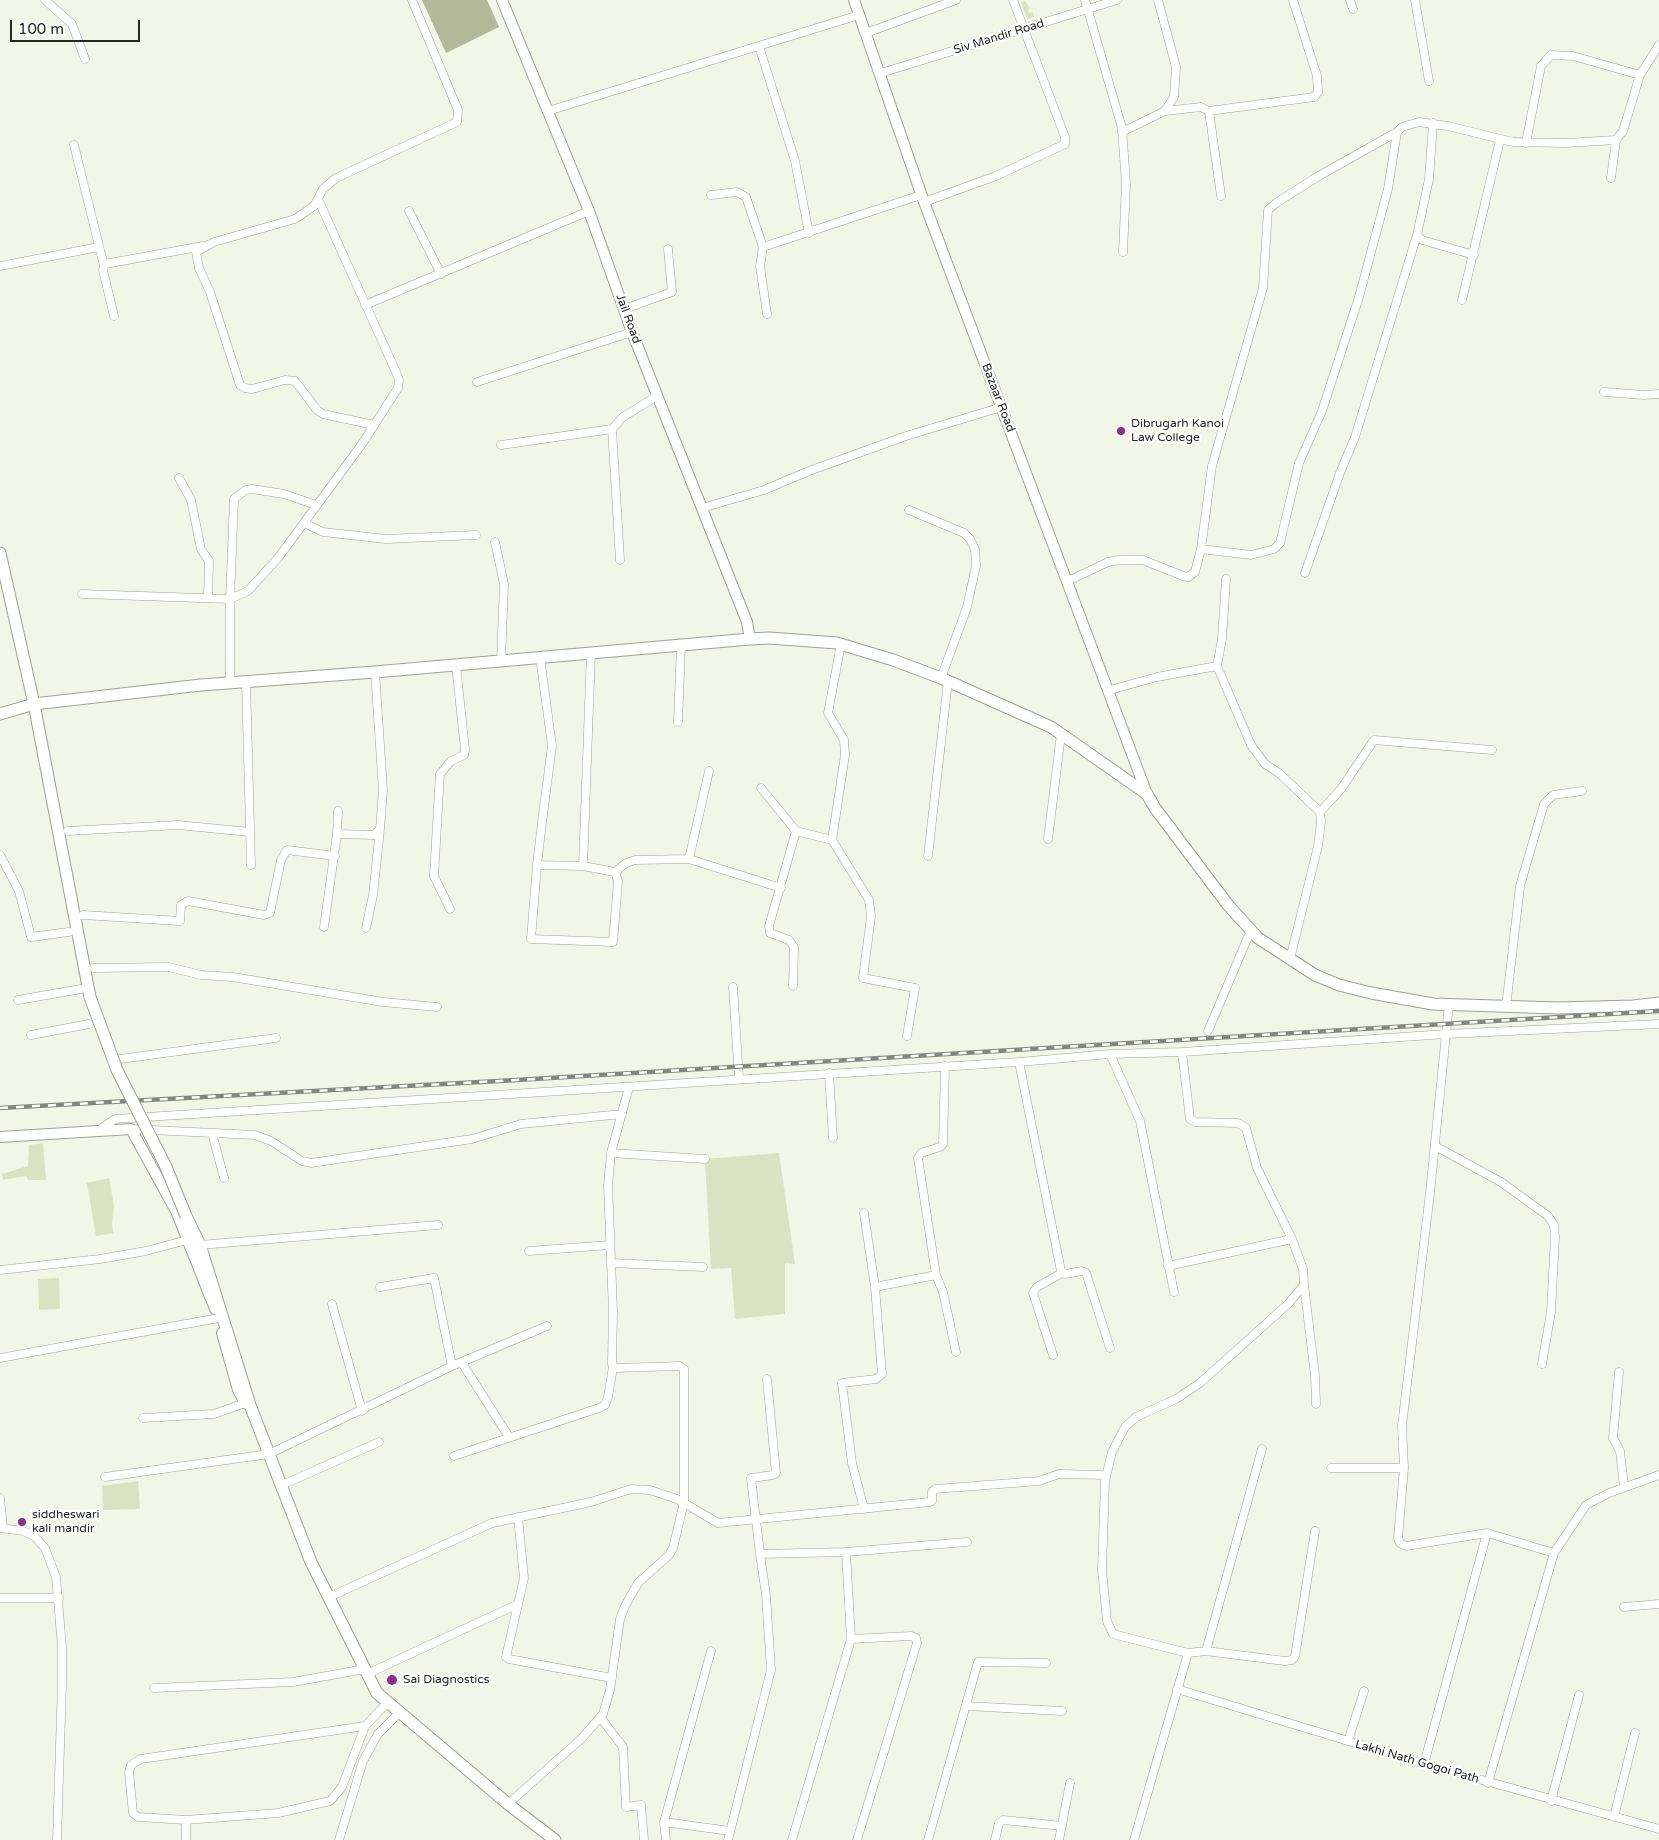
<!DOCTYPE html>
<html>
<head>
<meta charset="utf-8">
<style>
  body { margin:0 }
  #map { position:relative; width:1659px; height:1840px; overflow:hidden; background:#f2f6e6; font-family:"Varela Round",sans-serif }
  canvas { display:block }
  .scale { position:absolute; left:10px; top:20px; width:130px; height:22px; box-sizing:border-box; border:2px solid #242620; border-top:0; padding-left:6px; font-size:15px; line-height:18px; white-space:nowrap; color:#242620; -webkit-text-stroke:4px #fff; paint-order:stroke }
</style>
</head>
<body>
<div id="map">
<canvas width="1659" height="1840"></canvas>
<div class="scale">100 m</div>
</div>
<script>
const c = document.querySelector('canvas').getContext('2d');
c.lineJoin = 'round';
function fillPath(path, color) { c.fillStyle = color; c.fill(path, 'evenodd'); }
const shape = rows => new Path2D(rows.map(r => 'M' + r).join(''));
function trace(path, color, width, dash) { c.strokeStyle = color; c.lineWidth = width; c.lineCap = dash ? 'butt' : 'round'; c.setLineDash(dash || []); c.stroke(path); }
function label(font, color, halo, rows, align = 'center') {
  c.font = font + ' "Varela Round",sans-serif'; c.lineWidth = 5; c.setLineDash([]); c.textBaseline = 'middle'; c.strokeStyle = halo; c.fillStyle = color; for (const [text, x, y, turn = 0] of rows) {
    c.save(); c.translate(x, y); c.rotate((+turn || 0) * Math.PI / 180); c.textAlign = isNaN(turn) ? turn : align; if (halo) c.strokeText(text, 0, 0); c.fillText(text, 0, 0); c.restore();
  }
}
fillPath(shape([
  [1025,1,1030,8,1028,9,1029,13,1033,12,1034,17,1027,19,1021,2],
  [43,1143,46,1180,28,1180,26,1176,3,1180,2,1174,28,1166,29,1145],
  [779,1153,795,1264,785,1263,785,1314,735,1319,731,1268,711,1269,705,1159],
  [109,1178,114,1206,112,1222,113,1233,96,1236,87,1183],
  [59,1278,60,1309,39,1310,38,1279],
  [138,1481,140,1509,103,1510,102,1486]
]), '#dbe2c2');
fillPath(shape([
  [422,0,487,0,499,27,446,53]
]), '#b2b899');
const minor = shape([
  [45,0,72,24,85,59],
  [1085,0,1122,128,1126,184,1123,252],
  [1350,0,1353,9],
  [1415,0,1429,81],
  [866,33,956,0],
  [759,46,795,161,809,233],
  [881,73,1117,0],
  [548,111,859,15],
  [1165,111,1201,107,1209,111,1221,196],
  [1209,111,1314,97,1318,92,1317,76,1293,0],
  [1433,123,1429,179,1417,235,1422,240,1474,255],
  [1122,132,1165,111,1174,97,1176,67,1158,0],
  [1526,143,1541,66,1551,55,1573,56,1640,75],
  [74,145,104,266],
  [1611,178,1616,140],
  [711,195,737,192,746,197,763,247,760,266,767,314],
  [924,202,996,176,1065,144,1065,137,1013,0],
  [409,211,441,274],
  [763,247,921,195],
  [0,266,99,247],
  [1462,300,1500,140],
  [365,305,589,211],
  [624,309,672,292,668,249],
  [114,316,103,270,105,264,203,246],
  [477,382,632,332],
  [1604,392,1644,395,1659,394],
  [374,425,323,414,317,410,295,381,285,380,252,389,245,388,240,385,210,292,199,268,196,252,214,242,295,219,314,206,323,189,336,178,457,122,458,110,412,0],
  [501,445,612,429],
  [179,478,191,500,201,549,209,561,208,598],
  [316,505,284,494,252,489,246,490,234,499,230,599,248,591,278,558,362,444,398,388,399,380,396,372,318,199],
  [702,508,764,490,809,471,906,436,1002,407],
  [909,510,964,533,970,539,975,549,976,566,967,607,941,678],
  [304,523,323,532,386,539,476,535],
  [495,542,504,584,501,661],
  [1201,549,1251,555,1274,549,1280,543,1299,463,1322,411,1359,297,1388,189,1397,132,1402,127,1419,122,1448,126,1513,142,1566,143,1616,140,1623,131,1640,75,1659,45],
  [620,560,612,429,623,417,657,396],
  [1305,573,1340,473,1355,437,1417,235],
  [1226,579,1222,639,1217,666,1251,745,1265,764,1279,773,1320,812,1341,789,1374,740,1492,750],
  [1068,581,1108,562,1119,560,1143,560,1183,576,1188,577,1195,572,1201,549,1212,466,1263,288,1268,210,1276,203,1317,177,1397,132],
  [82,594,230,599,230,683],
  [841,644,828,713,844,740,845,755,832,840,869,900,871,916,863,978,915,988,907,1036],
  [246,682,251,865],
  [1110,690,1157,677,1217,666],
  [678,722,681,645],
  [761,788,796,831],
  [68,831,178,825,250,832],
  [337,834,338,811],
  [1048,839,1061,734],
  [0,855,19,891,31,937,69,932],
  [928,856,948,681],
  [689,859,781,888],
  [537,865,583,866,615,872,618,881,613,942,531,939,537,865,542,822,552,746,540,657],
  [583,866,591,653],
  [615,872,626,863,635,860,689,859,709,771],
  [450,909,434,876,440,774,451,761,464,755,465,750,456,665],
  [83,915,180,921,181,905,188,901,264,915,270,913,281,860,287,850,335,856],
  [324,927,337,834,374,835,380,829,383,790,375,672],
  [366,928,373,895,380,829],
  [1290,959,1318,846,1321,822,1320,812],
  [94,968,169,967,201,975,233,977,383,1002,437,1007],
  [793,986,794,947,789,940,770,933,769,926,796,831,832,840],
  [733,987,739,1079],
  [18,1000,81,989],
  [1506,1007,1520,886,1544,804,1553,795,1582,791],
  [1208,1031,1251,930],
  [31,1035,89,1024],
  [1182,1052,1446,1034,1659,1024],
  [1110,1054,1140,1121,1174,1292],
  [120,1059,276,1038],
  [1019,1062,1061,1271,1065,1274,1082,1271,1086,1273,1110,1348],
  [945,1066,943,1144,940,1147,921,1153,918,1158,936,1275,943,1292,956,1352],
  [829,1073,833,1138],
  [131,1129,255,1135,271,1141,302,1161,311,1163,472,1139,521,1124,622,1114],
  [99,1130,115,1119,1019,1062,1110,1054,1182,1052,1190,1119,1195,1122,1238,1123,1246,1128,1257,1168,1292,1239,1303,1269,1304,1285,1288,1304,1200,1383,1176,1399,1136,1417,1125,1427,1112,1452,1105,1481,1102,1570,1107,1621,1113,1634,1188,1653,1134,1840],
  [212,1133,224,1178],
  [1435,1146,1501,1182,1548,1216,1554,1225,1555,1237,1551,1312,1542,1364],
  [611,1153,705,1159],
  [864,1213,875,1287,882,1374,876,1379,842,1383,852,1463,864,1509],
  [200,1245,438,1225],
  [529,1251,610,1245],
  [611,1263,703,1267],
  [1168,1266,1292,1239],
  [0,1270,100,1259,146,1251,187,1240],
  [1304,1285,1315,1375,1316,1404],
  [380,1287,434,1278,452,1366],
  [875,1287,936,1275],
  [332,1304,362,1411],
  [1053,1355,1033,1293,1037,1287,1062,1273],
  [0,1358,224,1317],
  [462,1363,509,1437],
  [1619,1372,1613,1438,1620,1451,1624,1487],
  [143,1418,214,1414,245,1403],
  [454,1456,599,1408,605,1405,608,1397,613,1367],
  [1331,1468,1404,1468],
  [105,1477,269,1454,452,1366,547,1326],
  [282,1485,379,1442],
  [0,1498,3,1528],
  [518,1517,524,1578,506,1657,509,1659,612,1678],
  [0,1528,23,1531,34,1536,45,1548,56,1577,62,1647,62,1683,57,1840],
  [1487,1533,1554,1553],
  [760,1554,751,1478,773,1475,776,1473,767,1379],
  [329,1597,492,1523,591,1502,631,1489,650,1490,677,1499,718,1523,930,1502,932,1501,932,1492,935,1489,1039,1481,1059,1474,1106,1475],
  [0,1598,59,1598],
  [1624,1607,1659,1604],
  [851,1639,911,1636,916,1638,917,1643,857,1840],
  [1206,1651,1262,1449],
  [1188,1653,1206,1651,1285,1661,1292,1660,1295,1656,1315,1531],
  [367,1674,518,1604],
  [154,1688,293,1682,365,1669],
  [1177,1689,1424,1764,1659,1829],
  [966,1706,1062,1711],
  [600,1717,623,1747,626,1807,641,1805,644,1840],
  [365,1726,141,1759,131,1765,129,1772,133,1813,138,1817,186,1820,278,1813,330,1801,342,1787,365,1726,388,1702],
  [1348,1741,1364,1691],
  [1424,1764,1487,1533,1406,1546,1400,1543,1398,1538,1404,1468,1402,1426,1430,1193,1449,1004],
  [1488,1783,1554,1553,1586,1505,1609,1493,1659,1475],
  [1551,1801,1579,1695],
  [508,1804,581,1739,603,1714,610,1690,620,1619,625,1606,638,1583,669,1555,673,1548,684,1502,684,1369,680,1366,616,1368,612,1364,613,1311,608,1185,611,1153,629,1087],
  [1614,1817,1635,1733],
  [186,1820,186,1840],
  [664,1822,730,1831],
  [339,1840,363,1761,378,1734,400,1712],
  [666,1840,664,1822,711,1651],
  [728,1840,771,1670,766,1595,760,1554,846,1552,967,1542],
  [792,1840,851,1639,846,1552],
  [928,1840,978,1662,1046,1663],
  [995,1840,999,1823,1003,1820,1062,1826],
  [1059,1840,1070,1783]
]);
const tertiary = shape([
  [502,0,589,211,632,332,747,622,750,639],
  [854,0,924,202,1147,794],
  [0,1137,131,1129,176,1211,215,1309],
  [222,1333,238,1390,245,1403,249,1405]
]);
const secondary = shape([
  [0,553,34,704,90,997],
  [0,714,34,704,201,685,375,672,750,639,769,638,837,643,893,660,941,678,1051,727,1147,794,1155,808,1228,905,1258,938,1315,975,1339,985,1371,993,1433,1004,1558,1008,1633,1006,1659,1003],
  [186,1216,200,1245,250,1405,311,1562,377,1693,508,1804,555,1840]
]);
trace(minor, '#9ea292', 9);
trace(tertiary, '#9ea292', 12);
trace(secondary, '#9ea292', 13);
trace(minor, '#fff', 8);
trace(tertiary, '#fff', 10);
trace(secondary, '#fff', 11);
const rail = shape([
  [0,1108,517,1080,1659,1011]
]);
trace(rail, '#84877d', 4.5);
trace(rail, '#fff', 2.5, [8]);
const secondaryBridge = shape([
  [90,997,117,1070,166,1167,186,1216]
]);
trace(secondaryBridge, '#9ea292', 13, []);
trace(secondaryBridge, '#fff', 11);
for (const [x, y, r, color] of [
  [1121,431,5,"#902b91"],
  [22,1522,5,"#902b91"],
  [392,1680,6,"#902b91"]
]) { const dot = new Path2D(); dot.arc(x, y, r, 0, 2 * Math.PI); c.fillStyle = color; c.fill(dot); trace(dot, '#fff', 2); }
label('12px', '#242620', '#fff', [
  ["Siv Mandir Road",999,37,-17],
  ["Jail Road",628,319,70],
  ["Bazaar Road",998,398,69],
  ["Lakhi Nath Gogoi Path",1417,1762,16]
]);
label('12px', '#242620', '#fff', [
  ["Dibrugarh Kanoi",1131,424],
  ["Law College",1131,438],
  ["siddheswari",32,1515],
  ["kali mandir",32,1529],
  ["Sai Diagnostics",403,1680]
], 'left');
</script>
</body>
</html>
